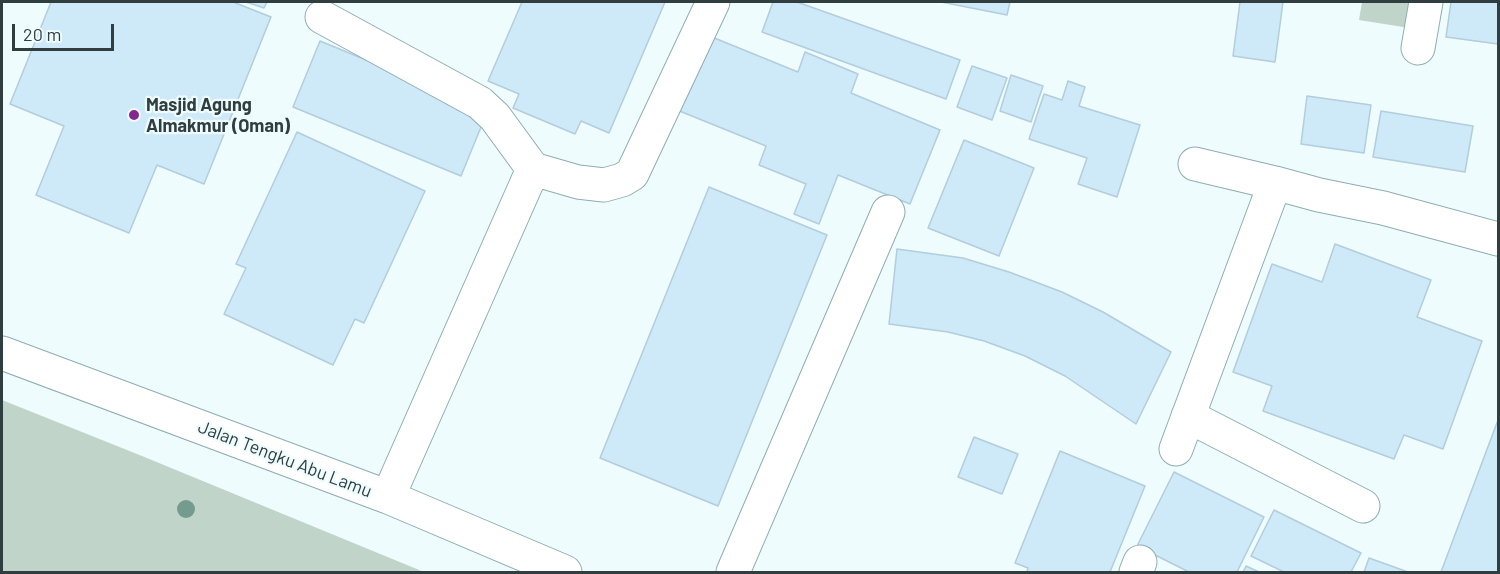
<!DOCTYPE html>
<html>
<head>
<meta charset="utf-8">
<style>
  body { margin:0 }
  #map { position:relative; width:1500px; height:574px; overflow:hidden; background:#effcfe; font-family:Barlow,sans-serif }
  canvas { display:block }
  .frame { position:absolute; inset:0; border:3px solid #313e40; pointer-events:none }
  .scale { position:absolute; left:12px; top:24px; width:102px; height:27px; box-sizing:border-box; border:3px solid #313e40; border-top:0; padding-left:8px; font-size:18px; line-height:21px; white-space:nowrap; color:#313e40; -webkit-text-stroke:4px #effcfe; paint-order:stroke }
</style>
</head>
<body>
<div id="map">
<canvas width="1500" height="574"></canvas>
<div class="frame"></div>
<div class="scale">20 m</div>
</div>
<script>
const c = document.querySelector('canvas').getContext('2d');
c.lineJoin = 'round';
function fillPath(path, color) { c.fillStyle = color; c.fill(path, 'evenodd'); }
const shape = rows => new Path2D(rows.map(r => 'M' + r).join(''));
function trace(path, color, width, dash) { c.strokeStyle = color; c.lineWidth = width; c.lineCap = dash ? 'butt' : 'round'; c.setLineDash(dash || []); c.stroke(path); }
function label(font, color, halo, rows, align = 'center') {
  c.font = font + ' Barlow,sans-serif'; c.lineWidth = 4.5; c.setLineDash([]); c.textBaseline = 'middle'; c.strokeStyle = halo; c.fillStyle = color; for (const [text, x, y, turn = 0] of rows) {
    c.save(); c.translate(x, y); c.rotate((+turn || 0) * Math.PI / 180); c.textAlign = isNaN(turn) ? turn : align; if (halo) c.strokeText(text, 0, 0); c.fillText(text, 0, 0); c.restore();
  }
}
fillPath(shape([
  [1362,2,1420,2,1416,29,1359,20],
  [2,400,142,456,424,572,2,572]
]), '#c0d4ca');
const building = shape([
  [51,2,233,2,271,17,204,184,157,165,129,233,36,195,64,126,10,104,51,2],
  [246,2,267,2,264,8,246,2],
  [522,2,665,2,609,133,581,121,575,134,513,108,519,94,488,81,522,2],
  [773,2,797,2,960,60,946,99,762,32,773,2],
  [941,2,1010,2,1007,15,941,2],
  [1240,2,1283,2,1275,62,1233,56,1240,2],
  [1451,2,1498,2,1498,44,1446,37,1451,2],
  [707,35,798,72,805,52,858,74,851,93,940,130,910,204,838,175,819,224,794,214,806,184,759,165,766,146,677,110,707,35],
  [320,41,488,110,461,176,293,107,320,41],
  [972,66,1007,78,992,120,957,107,972,66],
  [1011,75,1043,86,1031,122,1000,111,1011,75],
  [1068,81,1085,87,1079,106,1140,125,1117,197,1078,184,1087,158,1029,139,1044,94,1062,100,1068,81],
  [1307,96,1371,105,1364,153,1301,144,1307,96],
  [1381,111,1473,126,1465,172,1373,157,1381,111],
  [297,132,425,191,364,323,355,319,333,365,224,314,246,268,236,264,297,132],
  [964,140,1034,168,999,256,928,228,964,140],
  [709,187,827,235,718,506,600,458,709,187],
  [1335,244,1431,280,1417,317,1482,341,1443,449,1404,435,1394,459,1263,411,1272,386,1233,372,1272,264,1322,282,1335,244],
  [897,249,963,258,1009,272,1062,292,1103,312,1171,352,1136,424,1065,376,1025,356,984,341,948,332,889,324,897,249],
  [1498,420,1498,572,1441,572,1498,420],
  [974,437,1018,454,1002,494,958,477,974,437],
  [1060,451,1145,486,1110,572,1027,572,1028,568,1015,563,1060,451],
  [1174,472,1264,517,1237,572,1189,572,1137,546,1174,472],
  [1274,510,1361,553,1351,572,1284,572,1251,556,1274,510],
  [1369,558,1408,572,1364,572,1369,558],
  [1246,566,1259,572,1243,572,1246,566]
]);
fillPath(building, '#cee9f7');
trace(building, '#b2cddb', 1.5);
const minor = shape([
  [322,17,480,103,495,117,533,169,388,497],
  [1418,48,1426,2],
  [1195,164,1275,183],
  [533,169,578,182,604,185,622,180,632,174,713,2],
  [2,353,388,497,565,572],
  [1188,416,1363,506],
  [1176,449,1275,183,1319,195,1383,208,1498,239],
  [733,572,888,212],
  [1136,572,1140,562]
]);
trace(minor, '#8eadb2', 35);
trace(minor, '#fff', 33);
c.fillStyle = '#739b8f';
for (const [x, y] of [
  [186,509]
]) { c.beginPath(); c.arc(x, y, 9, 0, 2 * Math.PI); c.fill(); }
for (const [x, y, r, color] of [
  [134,115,6,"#832692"]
]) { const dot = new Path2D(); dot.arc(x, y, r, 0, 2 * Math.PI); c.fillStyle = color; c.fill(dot); trace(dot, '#effcfe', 2); }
label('bold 18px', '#313e40', '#effcfe', [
  ["Masjid Agung",146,105],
  ["Almakmur (Oman)",146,126]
], 'left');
label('18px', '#313e40', '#effcfe', [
  ["Jalan Tengku Abu Lamu",285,459,21]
]);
</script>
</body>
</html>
